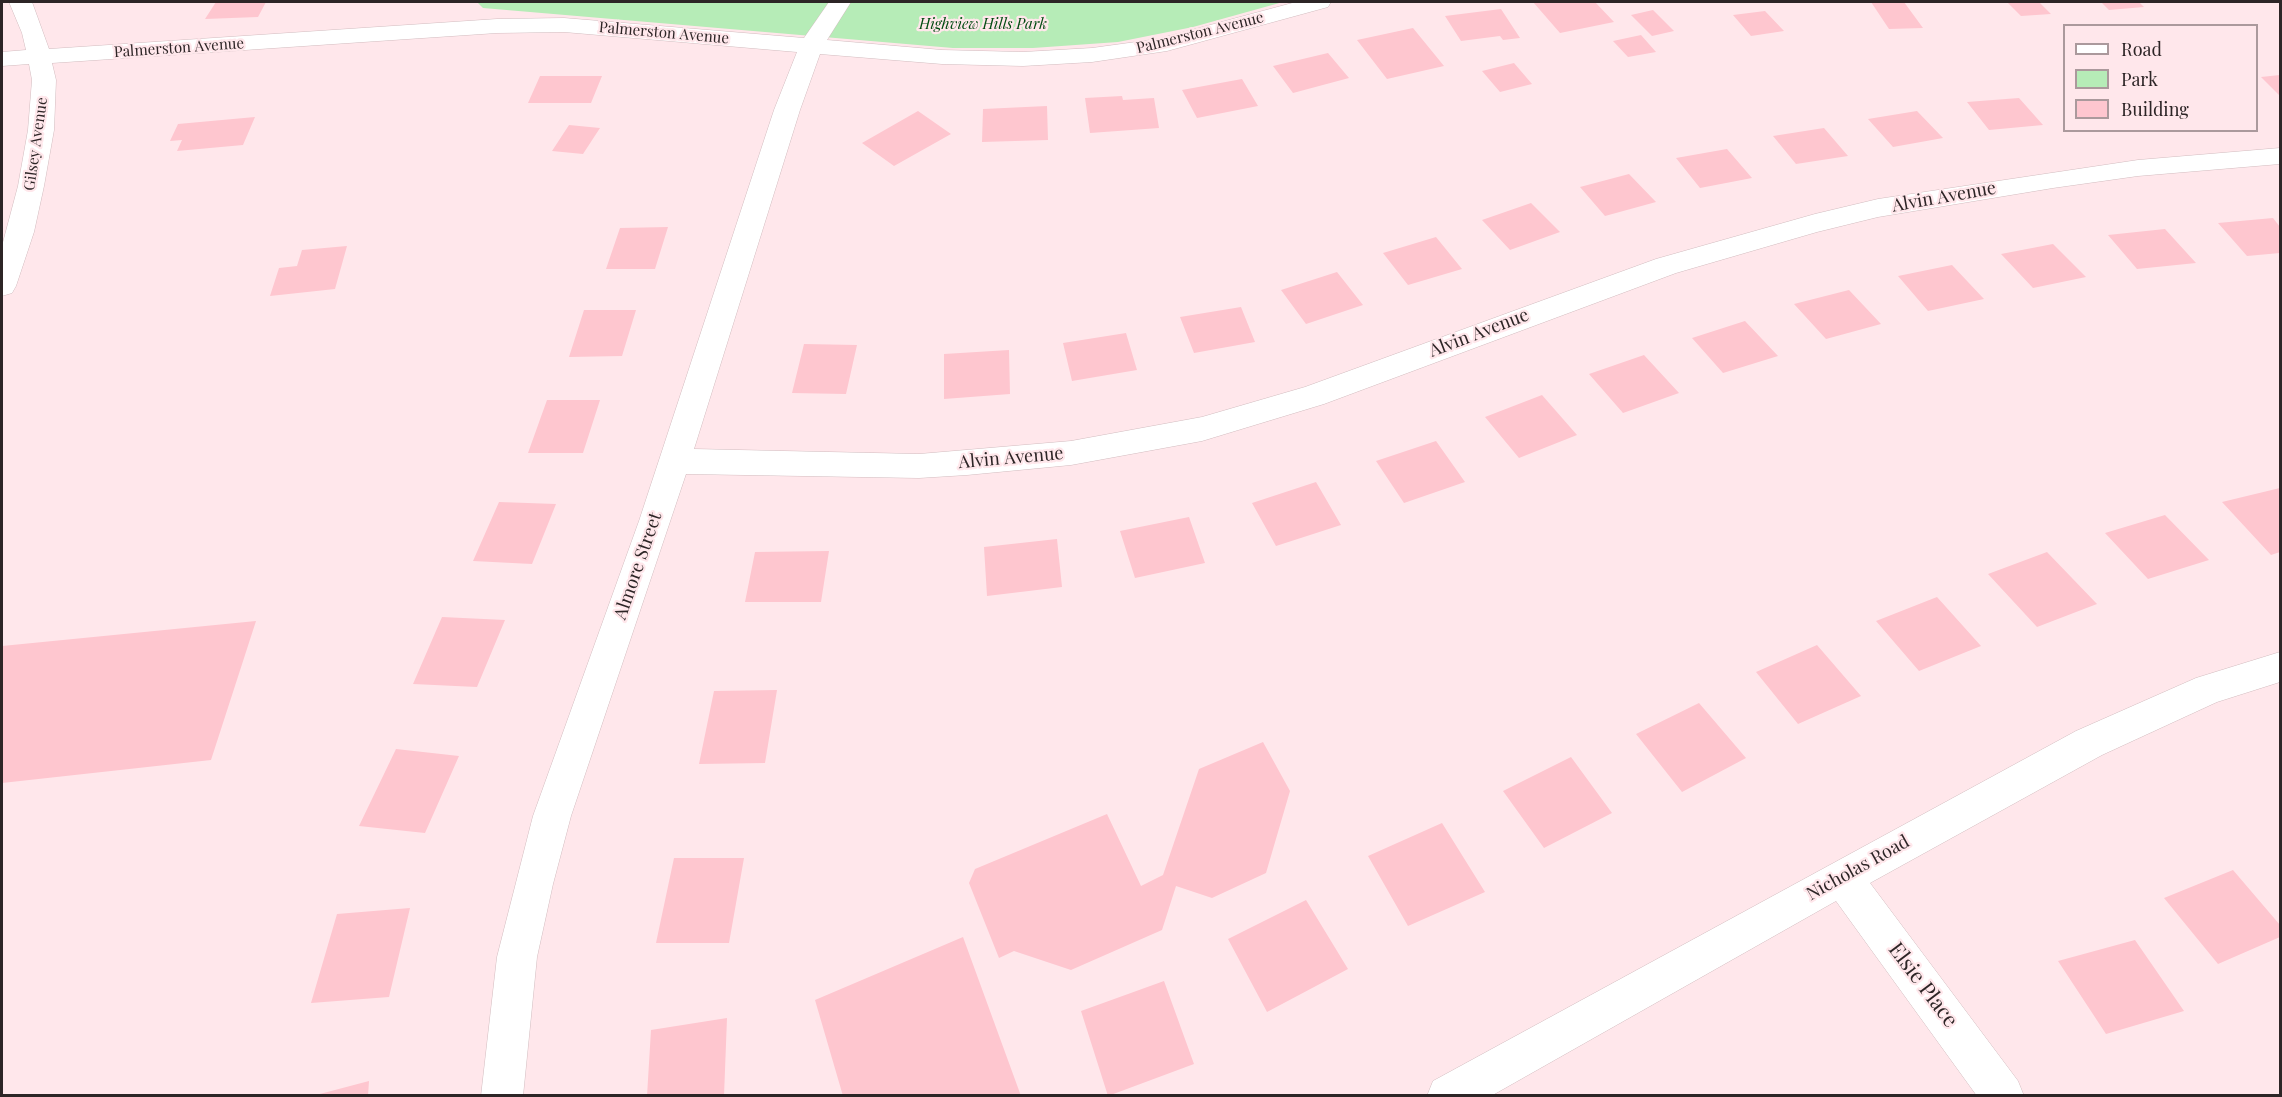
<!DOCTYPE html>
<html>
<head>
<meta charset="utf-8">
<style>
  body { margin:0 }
  #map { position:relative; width:2282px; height:1097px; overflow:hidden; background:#ffe7eb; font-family:"Playfair Display",serif }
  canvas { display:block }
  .frame { position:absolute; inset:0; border:3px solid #2d2526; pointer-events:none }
  .legend { position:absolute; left:2063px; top:24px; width:195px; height:108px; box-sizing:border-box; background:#ffe7eb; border:2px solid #ab999c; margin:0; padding:8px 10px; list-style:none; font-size:18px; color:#2d2526 }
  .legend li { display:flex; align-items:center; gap:12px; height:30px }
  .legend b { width:30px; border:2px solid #ab999c }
</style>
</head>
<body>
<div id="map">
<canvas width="2282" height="1097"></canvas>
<div class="frame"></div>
<ul class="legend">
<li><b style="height:8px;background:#fff"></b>Road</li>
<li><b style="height:16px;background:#b6ecb7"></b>Park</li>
<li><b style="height:16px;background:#fec6cf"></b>Building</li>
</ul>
</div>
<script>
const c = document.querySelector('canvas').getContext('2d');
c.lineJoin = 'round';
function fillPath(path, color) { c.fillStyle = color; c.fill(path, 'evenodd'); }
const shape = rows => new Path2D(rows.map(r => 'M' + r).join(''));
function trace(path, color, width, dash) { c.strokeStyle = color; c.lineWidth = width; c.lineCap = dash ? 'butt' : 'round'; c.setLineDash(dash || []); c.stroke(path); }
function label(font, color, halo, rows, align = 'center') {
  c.font = font + ' "Playfair Display",serif'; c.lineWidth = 4.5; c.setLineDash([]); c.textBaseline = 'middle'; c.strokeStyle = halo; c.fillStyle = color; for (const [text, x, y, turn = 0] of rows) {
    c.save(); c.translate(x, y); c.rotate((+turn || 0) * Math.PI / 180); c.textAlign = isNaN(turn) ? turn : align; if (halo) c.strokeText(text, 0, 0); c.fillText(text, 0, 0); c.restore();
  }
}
fillPath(shape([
  [477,2,1283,2,1193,27,1118,42,1033,48,953,48,483,8]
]), '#b6ecb7');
fillPath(shape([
  [216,2,266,2,258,17,205,19],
  [1533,2,1595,2,1614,22,1560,33],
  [1871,2,1904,2,1923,28,1889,29],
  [2007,2,2039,2,2051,14,2021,16],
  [2101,2,2139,2,2144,7,2109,10],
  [1501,9,1520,38,1503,40,1500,36,1461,41,1445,16],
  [1653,10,1674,31,1652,36,1631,15],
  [1765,11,1784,31,1751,36,1733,15],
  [1413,28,1444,66,1387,79,1357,40],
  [1641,35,1656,52,1628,57,1613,41],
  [1328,53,1349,78,1293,93,1273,66],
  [1514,63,1532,84,1500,92,1482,71],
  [2280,75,2280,96,2261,77],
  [540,76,602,76,591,103,528,103],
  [1242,79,1258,106,1197,118,1182,90],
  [1122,96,1123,100,1154,98,1159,128,1090,133,1085,98],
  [2019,98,2043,125,1989,130,1967,102],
  [1047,106,1048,140,982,142,983,109],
  [918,111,951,134,894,166,862,143],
  [1917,111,1943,138,1893,147,1868,119],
  [255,117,243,145,177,151,182,140,170,141,178,124],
  [569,125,600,128,583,154,552,151],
  [1824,128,1848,156,1796,164,1773,136],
  [1727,149,1752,178,1700,188,1676,158],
  [1629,174,1656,202,1605,216,1580,187],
  [1531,203,1560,232,1510,250,1482,220],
  [2273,218,2280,227,2280,253,2247,256,2218,223],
  [668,227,655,269,606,269,620,228],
  [2165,229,2196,263,2137,269,2108,235],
  [1436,237,1462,269,1408,285,1383,253],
  [2053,244,2086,277,2033,288,2001,254],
  [347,246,335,289,270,296,279,268,297,266,302,250],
  [1952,265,1984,299,1928,311,1898,276],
  [1337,272,1363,305,1306,324,1281,290],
  [1849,290,1881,324,1826,339,1794,304],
  [1241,307,1255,342,1194,353,1180,317],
  [584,310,636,310,622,356,569,357],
  [1745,321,1778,356,1723,373,1692,338],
  [1126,333,1137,370,1072,381,1063,343],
  [804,344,857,345,846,394,792,393],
  [1009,350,1010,394,944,399,944,354],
  [1644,355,1679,393,1623,413,1589,374],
  [1542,395,1577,435,1519,458,1485,417],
  [547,400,600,400,583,453,528,453],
  [1436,441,1465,482,1404,503,1376,461],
  [1316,482,1341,525,1276,546,1252,503],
  [2280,488,2280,552,2271,555,2222,502],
  [499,502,556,504,532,564,473,561],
  [2165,515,2209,560,2148,579,2105,533],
  [1189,517,1205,563,1135,578,1120,531],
  [1057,539,1062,587,987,596,984,547],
  [829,551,821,602,745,602,755,552],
  [2047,552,2097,604,2037,627,1988,574],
  [1937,597,1981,646,1919,671,1876,621],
  [442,617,505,620,477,687,413,684],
  [256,621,211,760,2,783,2,646],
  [1817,645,1861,696,1798,724,1756,672],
  [777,690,765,763,699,764,714,691],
  [1699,703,1746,758,1682,792,1636,734],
  [1263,742,1290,791,1266,873,1212,898,1176,886,1162,930,1071,970,1014,951,999,958,969,883,975,869,1107,814,1141,886,1163,875,1199,769],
  [396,749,459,756,425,833,359,826],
  [1571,757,1612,813,1544,848,1503,791],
  [1442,823,1485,892,1408,926,1368,856],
  [674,858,744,858,729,943,656,943],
  [2233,870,2280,925,2280,937,2218,964,2164,898],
  [1306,900,1348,969,1267,1012,1228,939],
  [410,908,389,997,311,1003,337,914],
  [963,937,1021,1096,843,1096,815,1000],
  [2135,940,2184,1011,2106,1034,2058,961],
  [1164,981,1194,1064,1108,1096,1081,1011],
  [727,1018,724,1096,647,1096,651,1030],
  [369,1081,368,1096,316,1096,316,1095]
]), '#fec6cf');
const minor = shape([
  [9,2,32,2,49,49,497,19,564,18,804,38,829,2,851,2,827,40,942,50,1023,52,1092,48,1158,39,1296,2,1331,2,1328,7,1167,51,1092,62,1023,66,942,64,820,54,800,110,694,449,919,454,1071,441,1202,417,1305,387,1656,259,1815,214,1878,199,2138,160,2280,148,2280,164,2138,176,2053,188,1878,217,1817,232,1676,273,1324,404,1202,441,1071,465,967,475,919,478,686,474,571,816,553,884,537,957,523,1096,481,1096,497,957,533,816,639,521,774,110,797,52,564,32,497,33,52,63,56,80,54,130,44,186,34,232,16,286,12,293,2,296,2,246,18,186,28,130,32,80,29,64,2,66,2,52,26,50,22,33,9,2],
  [2280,652,2280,682,2217,702,2102,755,1870,883,2018,1081,2024,1096,1977,1096,1836,901,1491,1096,1427,1096,1433,1081,2076,731,2196,678,2280,652]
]);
trace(minor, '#d2bcbf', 1);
fillPath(minor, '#fff');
label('italic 15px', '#024b12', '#ffe7eb', [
  ["Highview Hills Park",983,24]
]);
label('15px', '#2d2526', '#ffe7eb', [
  ["Palmerston Avenue",664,33,5],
  ["Palmerston Avenue",1200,33,-14],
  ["Palmerston Avenue",179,48,-4],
  ["Gilsey Avenue",36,144,-82]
]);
label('18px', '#2d2526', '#ffe7eb', [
  ["Alvin Avenue",1944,197,-10],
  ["Alvin Avenue",1479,333,-21],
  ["Alvin Avenue",1011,458,-5],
  ["Almore Street",638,566,-71],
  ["Nicholas Road",1858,868,-29]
]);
label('21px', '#2d2526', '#ffe7eb', [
  ["Elsie Place",1923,985,53]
]);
</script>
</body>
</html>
